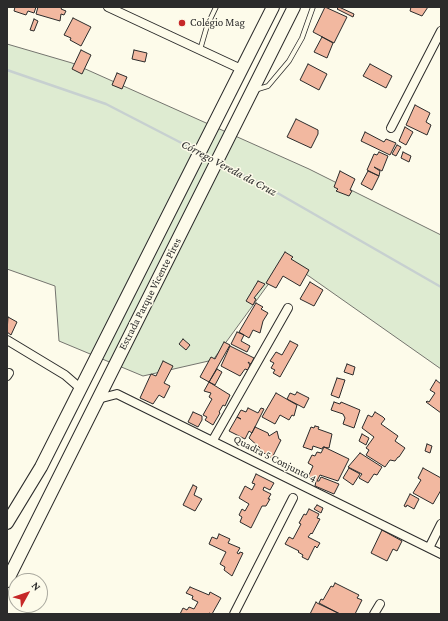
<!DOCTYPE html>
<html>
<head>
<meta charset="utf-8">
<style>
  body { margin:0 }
  #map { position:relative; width:448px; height:621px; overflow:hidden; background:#fdfbea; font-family:"Crimson Pro",serif }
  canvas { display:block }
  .frame { position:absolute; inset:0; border:8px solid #2b2b2b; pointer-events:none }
  .north { position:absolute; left:8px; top:573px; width:40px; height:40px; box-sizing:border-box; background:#fdfbea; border:1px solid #a9a89e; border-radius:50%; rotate:50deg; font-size:11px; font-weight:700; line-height:16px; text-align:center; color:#2b2b2b }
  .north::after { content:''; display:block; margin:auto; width:14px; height:18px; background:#c62828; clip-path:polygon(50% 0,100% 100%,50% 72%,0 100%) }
</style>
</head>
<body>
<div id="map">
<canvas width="448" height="621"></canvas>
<div class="frame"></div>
<div class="north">N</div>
</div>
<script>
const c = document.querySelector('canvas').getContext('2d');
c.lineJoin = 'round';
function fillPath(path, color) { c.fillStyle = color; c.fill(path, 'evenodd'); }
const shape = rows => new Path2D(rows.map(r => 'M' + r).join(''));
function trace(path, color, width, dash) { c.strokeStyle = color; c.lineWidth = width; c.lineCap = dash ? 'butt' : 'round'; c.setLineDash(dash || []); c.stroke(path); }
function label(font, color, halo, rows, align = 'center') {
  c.font = font + ' "Crimson Pro",serif'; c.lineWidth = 3; c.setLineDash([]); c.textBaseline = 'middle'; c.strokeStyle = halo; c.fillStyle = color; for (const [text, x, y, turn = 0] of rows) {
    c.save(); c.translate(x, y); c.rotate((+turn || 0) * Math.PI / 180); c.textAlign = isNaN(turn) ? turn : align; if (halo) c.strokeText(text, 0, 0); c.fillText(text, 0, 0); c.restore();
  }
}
const green = shape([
  [7,44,72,63,309,169,441,235,441,369,286,260,213,360,143,376,59,341,55,286,7,269,7,44]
]);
fillPath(green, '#deebd1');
trace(green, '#74746e', 1);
trace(shape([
  [7,70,106,104,197,151],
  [203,155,213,160],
  [219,163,267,187,441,287]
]), '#c7d0d0', 2.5);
const building = shape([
  [15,7,36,7,34,13,28,11,26,15,14,11,15,7],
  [38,7,62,7,61,9,66,11,64,15,61,14,60,21,36,14,38,7],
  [325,7,347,17,334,43,313,32,325,7],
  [339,7,354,14,353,17,337,9,339,7],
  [411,7,428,7,422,16,410,11,411,7],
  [73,18,91,27,81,46,70,40,71,38,64,35,73,18],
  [34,19,38,21,34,31,30,30,34,19],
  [322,37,333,43,327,58,314,52,322,37],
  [81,50,91,55,82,74,72,69,81,50],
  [134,50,147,53,145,62,132,59,134,50],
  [308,64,327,74,319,90,300,80,308,64],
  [370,64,392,76,386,88,363,76,370,64],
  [117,73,127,77,122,89,112,85,117,73],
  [415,105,430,113,426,122,431,125,427,135,406,125,415,105],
  [296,119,318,130,318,134,311,148,287,137,296,119],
  [405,127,413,132,406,145,399,141,405,127],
  [365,132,384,142,386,139,396,143,390,155,361,141,365,132],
  [397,145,401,147,396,156,392,154,397,145],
  [379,152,388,156,382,171,374,167,380,171,379,176,367,170,374,154,377,155,379,152],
  [403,152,411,156,409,162,401,158,403,152],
  [340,171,355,179,350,190,352,191,349,196,336,191,338,189,334,187,340,171],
  [368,171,379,176,372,190,361,184,368,171],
  [285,252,293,257,291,259,309,270,300,286,283,276,276,288,266,283,285,252],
  [258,281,265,284,254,298,256,299,253,305,246,301,258,281],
  [310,282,323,290,314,306,300,299,310,282],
  [256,303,263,307,261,309,268,313,263,321,260,333,253,330,249,338,239,332,256,303],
  [8,317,17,322,11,335,7,332,8,317],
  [237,332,244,335,241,341,250,346,247,352,231,344,237,332],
  [183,339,190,345,186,350,179,344,183,339],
  [290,341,298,345,280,377,273,373,275,370,271,368,274,363,270,361,276,352,282,355,290,341],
  [224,342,230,345,209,382,200,377,211,357,215,359,224,342],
  [230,346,254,358,251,364,248,362,250,365,248,370,245,369,240,376,221,366,230,346],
  [163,361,173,366,164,383,170,386,164,398,159,395,153,404,140,398,151,374,156,376,163,361],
  [347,364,355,367,353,375,344,372,347,364],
  [217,369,222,372,215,385,209,382,217,369],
  [337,378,345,380,339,398,331,395,337,378],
  [436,380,441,384,441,413,426,402,427,401,429,402,435,393,430,390,436,380],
  [209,382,230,395,225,406,223,405,219,412,220,413,213,425,205,420,207,417,203,415,212,399,209,397,211,393,204,391,209,382],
  [297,392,309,398,304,408,287,399,290,393,295,395,297,392],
  [276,393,297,405,294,416,292,415,289,420,280,415,275,424,262,417,276,393],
  [334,402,340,404,341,402,360,410,354,428,343,424,345,418,343,414,331,410,334,402],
  [248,408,258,413,261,408,264,409,252,433,249,431,245,439,229,431,237,417,241,419,237,417,241,410,246,412,248,408],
  [193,412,202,416,202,420,198,427,188,422,193,412],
  [375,412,383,417,385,419,381,424,398,436,395,441,405,448,399,457,398,457,395,461,390,460,385,467,366,455,369,450,366,448,374,437,362,428,368,415,372,417,375,412],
  [315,426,319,427,318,429,332,434,329,448,323,447,322,449,313,446,312,450,303,447,311,427,314,428,315,426],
  [255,427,268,433,269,436,277,431,279,439,281,440,272,458,259,450,260,448,249,438,255,427],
  [362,434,369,438,366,445,359,441,362,434],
  [427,444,432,446,430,453,425,451,427,444],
  [324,447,349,459,338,481,320,475,317,481,319,481,321,477,339,484,334,494,315,486,316,481,308,477,313,466,308,463,312,455,315,456,317,452,321,453,324,447],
  [360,453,382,467,377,475,374,474,368,483,359,478,362,474,348,467,360,453],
  [349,468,360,474,353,485,343,478,349,468],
  [423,468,441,478,441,490,433,504,413,493,421,480,418,478,423,468],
  [256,474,274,483,270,490,264,487,263,490,271,494,268,499,270,499,266,506,262,506,251,528,240,522,242,517,239,515,242,509,245,511,249,504,239,498,245,486,252,490,255,484,252,483,256,474],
  [193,485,197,487,194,495,202,499,195,511,183,505,193,485],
  [410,494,419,499,414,509,407,505,406,507,404,506,410,494],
  [317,505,323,508,321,513,314,509,317,505],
  [309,509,319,514,317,518,320,519,312,534,311,533,308,537,320,543,317,548,315,546,308,560,302,557,303,555,298,552,299,551,285,544,289,537,293,539,301,524,299,523,304,514,306,515,309,509],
  [382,530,402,541,397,551,393,549,387,561,371,553,382,530],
  [219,534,230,539,228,543,240,548,237,553,239,554,240,552,243,553,232,576,224,570,225,567,220,564,226,552,209,544,212,537,217,539,219,534],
  [335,583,359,595,357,598,362,600,355,614,340,614,319,603,321,599,323,600,331,586,333,587,335,583],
  [190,587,209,595,210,592,221,598,212,614,209,613,208,614,180,614,183,608,187,610,189,607,194,609,198,602,192,599,193,596,186,593,190,587],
  [316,602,317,603,340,614,310,614,316,602]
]);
fillPath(building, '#f2b8a0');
trace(building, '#2b2b2b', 1);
const service = shape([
  [200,50,207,26,216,7],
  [255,90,268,86,289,61,302,38,313,7]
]);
const minor = shape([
  [108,7,241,69],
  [391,128,441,31],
  [7,340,65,375,80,388],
  [7,376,9,373],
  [98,399,117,394,441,554],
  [213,440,288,308],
  [429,548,441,524],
  [234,614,293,498],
  [374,614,380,604]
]);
const primary = shape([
  [7,523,41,467,273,7],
  [7,581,294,7]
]);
trace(service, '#2b2b2b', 5.5);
trace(minor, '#2b2b2b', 10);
trace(primary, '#2b2b2b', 14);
trace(service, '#fdfbea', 4);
trace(minor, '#fdfbea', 8);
trace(primary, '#fdfbea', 12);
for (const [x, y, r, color] of [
  [182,23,4,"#c62828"]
]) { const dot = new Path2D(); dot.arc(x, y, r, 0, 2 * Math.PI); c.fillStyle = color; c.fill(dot); trace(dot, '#fdfbea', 1.5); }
label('11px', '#2b2b2b', '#fdfbea', [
  ["Colégio Mag",190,23]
], 'left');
label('11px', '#2b2b2b', '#fdfbea', [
  ["Estrada Parque Vicente Pires",150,294,-63],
  ["Quadra 5 Conjunto 4",275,459,27]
]);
label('italic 12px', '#2b2b2b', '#fdfbea', [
  ["Córrego Vereda da Cruz",229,168,28]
]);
</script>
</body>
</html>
